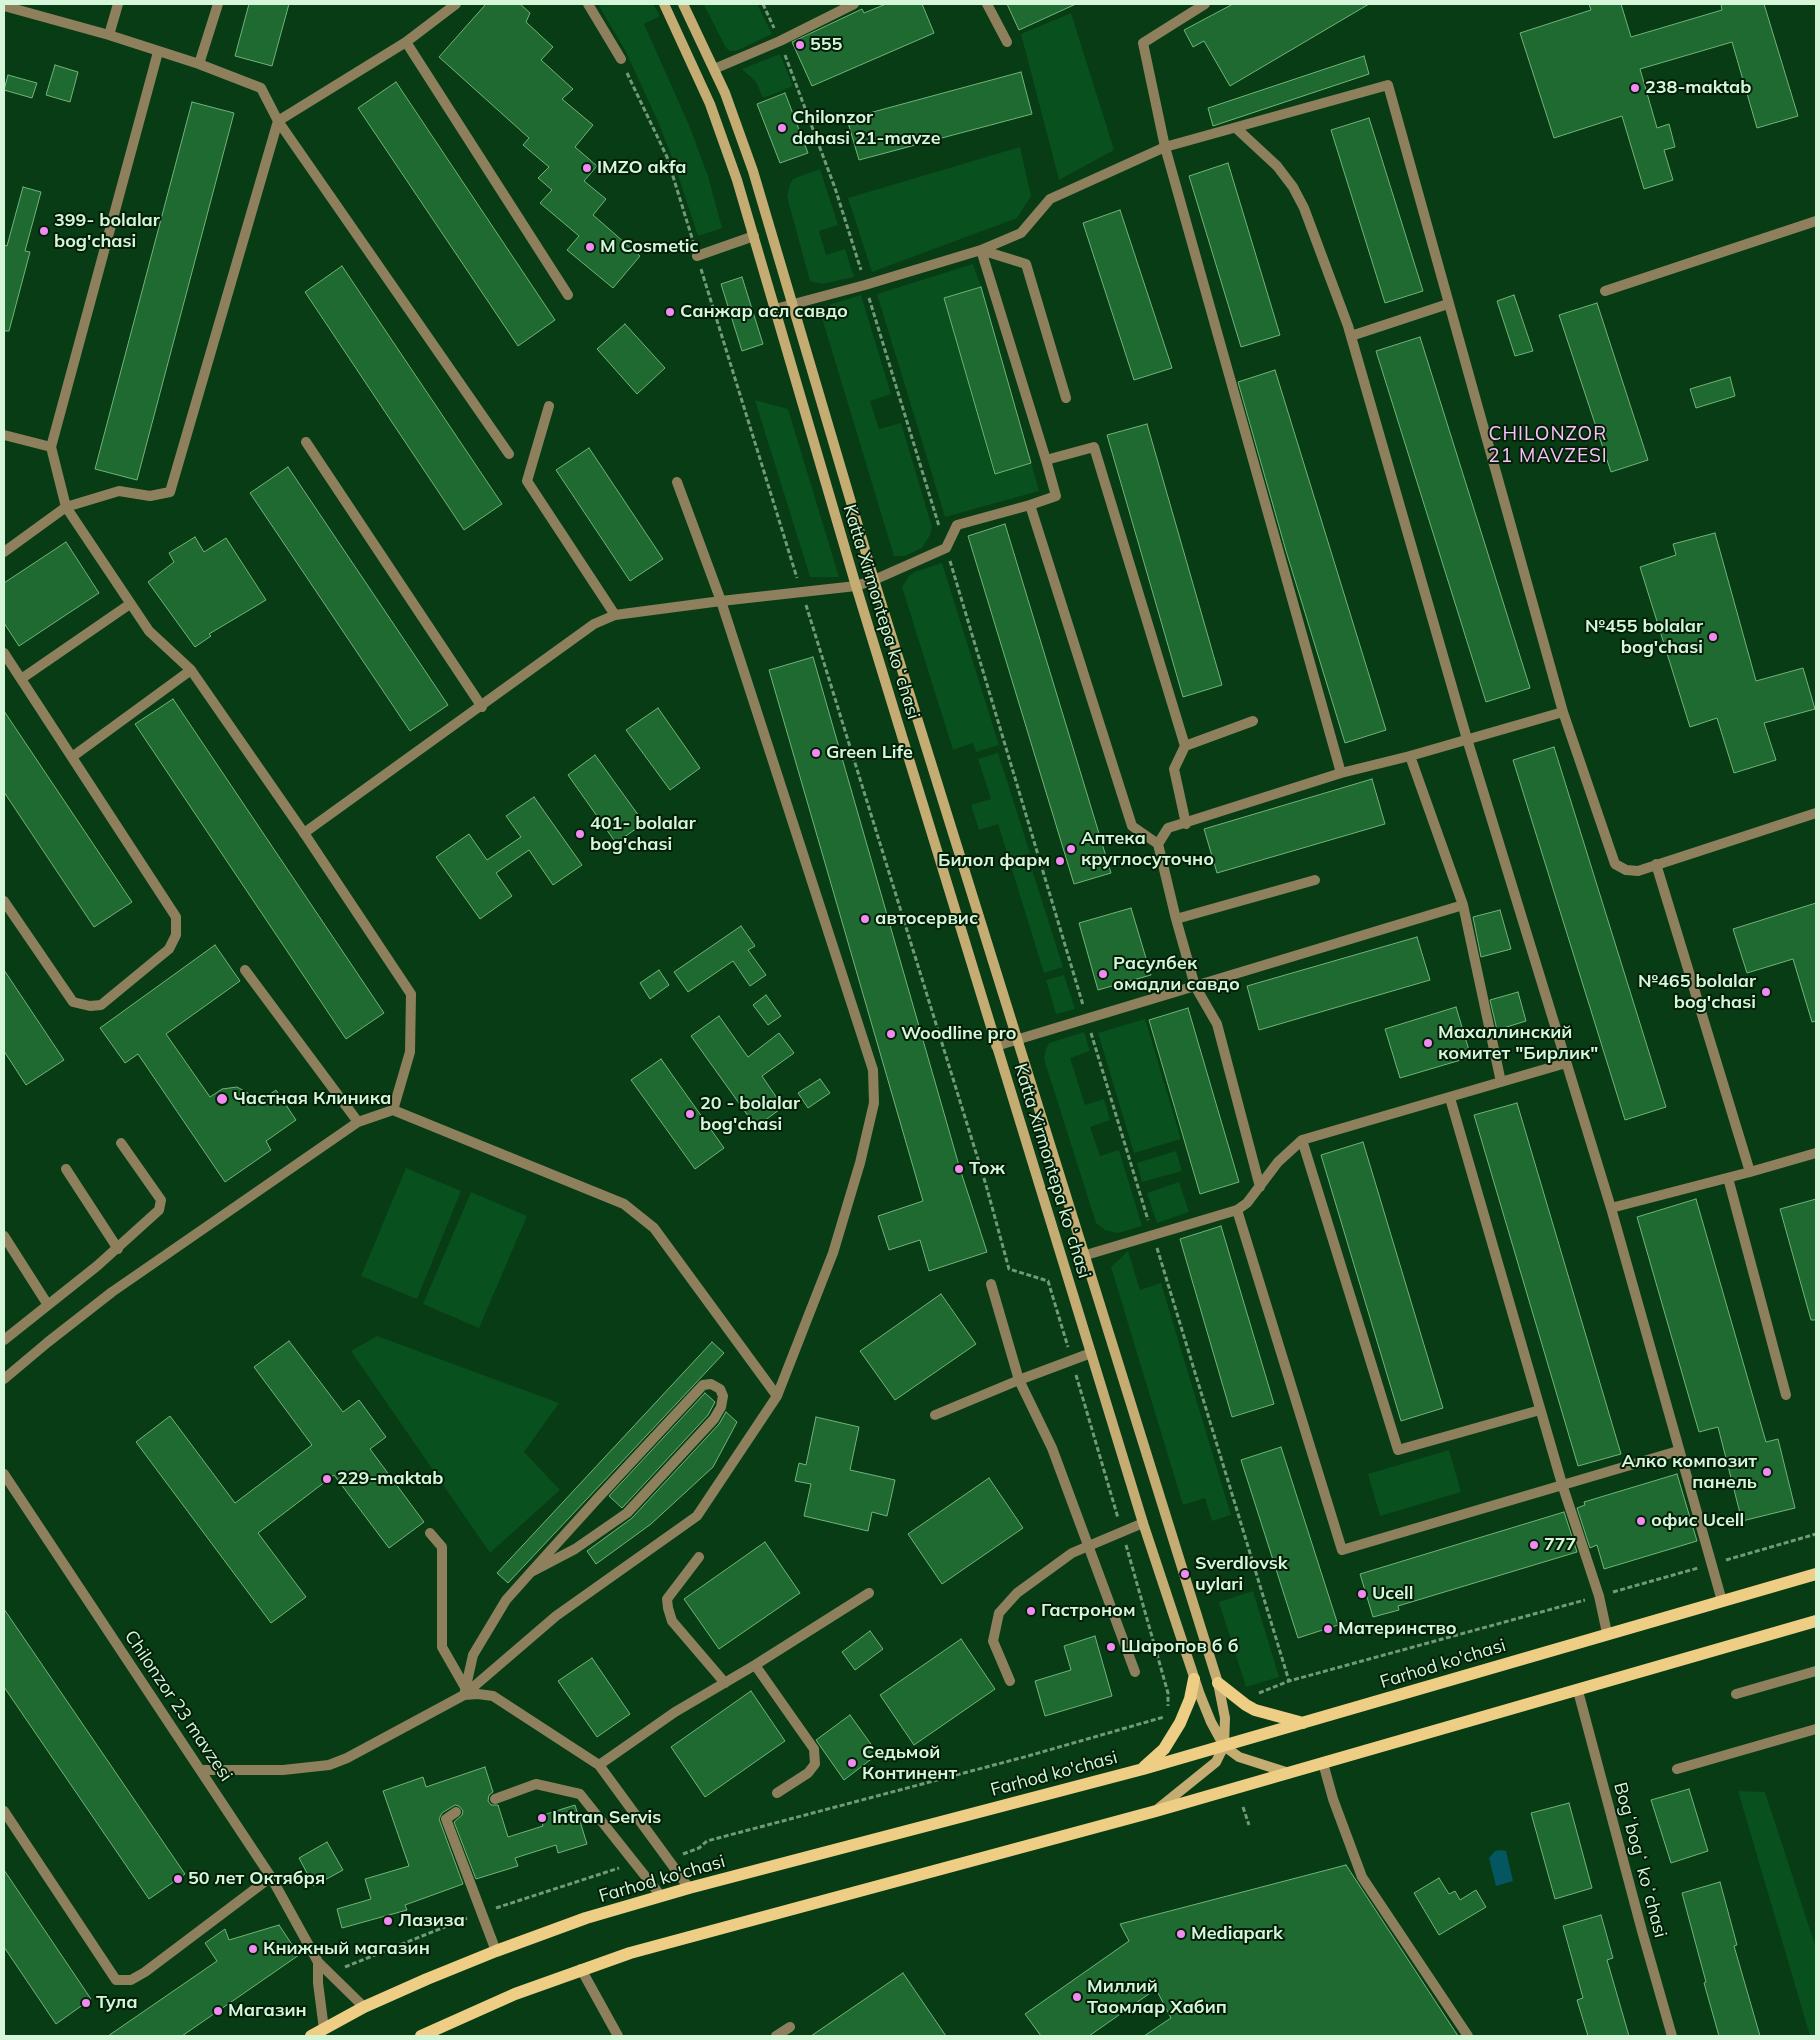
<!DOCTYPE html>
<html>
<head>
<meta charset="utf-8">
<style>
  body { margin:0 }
  #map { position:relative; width:1820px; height:2040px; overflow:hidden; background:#073c15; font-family:Mulish,sans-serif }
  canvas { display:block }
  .frame { position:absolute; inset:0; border:5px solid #d5f6d8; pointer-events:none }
</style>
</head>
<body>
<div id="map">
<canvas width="1820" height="2040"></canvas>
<div class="frame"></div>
</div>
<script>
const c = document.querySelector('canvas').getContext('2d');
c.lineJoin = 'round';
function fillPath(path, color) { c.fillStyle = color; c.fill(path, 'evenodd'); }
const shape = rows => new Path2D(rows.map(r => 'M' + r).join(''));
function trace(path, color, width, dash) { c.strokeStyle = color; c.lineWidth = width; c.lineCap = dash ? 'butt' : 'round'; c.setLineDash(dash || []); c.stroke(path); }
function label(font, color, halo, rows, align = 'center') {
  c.font = font + ' Mulish,sans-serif'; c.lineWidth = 4; c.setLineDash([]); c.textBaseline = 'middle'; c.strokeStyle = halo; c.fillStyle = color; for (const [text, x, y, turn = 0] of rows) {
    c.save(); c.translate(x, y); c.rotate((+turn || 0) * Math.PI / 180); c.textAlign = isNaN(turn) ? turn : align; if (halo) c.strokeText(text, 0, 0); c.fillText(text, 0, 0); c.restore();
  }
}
fillPath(shape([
  [598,4,653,4,660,16,644,24,689,125,708,176,722,228,698,236,673,160,659,124,626,52],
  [706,4,757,4,772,34,736,51,730,51,726,48,704,5],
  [1071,13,1114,150,1059,180,1021,34],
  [780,54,793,86,763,98,756,82,742,69],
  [1020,147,1031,196,1017,218,872,272,848,198],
  [820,169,838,225,819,231,826,255,845,249,854,277,822,284,810,281,787,197,790,184,793,179],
  [973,264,981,287,944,298,994,474,1031,463,1039,491,945,517,877,294],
  [861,295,891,394,870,401,879,429,901,423,932,527,930,535,922,548,905,556,894,556,822,318,823,312,831,304],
  [755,400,788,409,839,577,810,577],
  [942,563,999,745,976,752,973,743,953,750,902,587,909,576,915,572],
  [998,753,1030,853,1009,859,998,824,979,830,971,805,991,799,978,759],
  [1029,860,1063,967,1044,973,1011,866],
  [1064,975,1075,1009,1056,1014,1046,980],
  [1145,1019,1181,1139,1134,1153,1098,1033],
  [1084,1032,1090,1051,1070,1058,1085,1105,1104,1099,1110,1120,1090,1127,1100,1156,1119,1150,1142,1226,1118,1233,1105,1230,1096,1223,1044,1059,1046,1049,1049,1043],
  [1176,1151,1182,1171,1142,1182,1137,1163],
  [406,1168,461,1191,417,1299,361,1276],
  [1179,1182,1189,1212,1157,1223,1147,1193],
  [471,1192,527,1216,479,1328,423,1304],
  [1128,1251,1140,1290,1161,1283,1231,1515,1212,1521,1205,1498,1183,1505,1111,1267],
  [377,1336,559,1403,524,1452,560,1490,490,1553,351,1351],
  [1449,1450,1461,1492,1380,1516,1368,1474],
  [1253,1591,1279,1677,1246,1687,1219,1602],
  [1738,1791,1765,1792,1816,1948,1816,2036,1810,2036]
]), '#08501d');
fillPath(shape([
  [1501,1850,1506,1851,1513,1881,1496,1886,1489,1858,1495,1851]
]), '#045660');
const building = shape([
  [249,4,289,4,272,66,235,56,249,4],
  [486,4,520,4,530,13,526,22,553,47,541,60,573,89,562,99,593,125,575,147,597,166,584,181,606,199,593,215,640,256,613,288,567,250,579,236,540,203,552,190,538,178,549,167,523,145,529,138,439,57,486,4],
  [886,4,922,4,934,33,812,86,792,42,862,9,864,13,886,4],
  [1007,4,1076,4,1019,30,1007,4],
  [1233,4,1369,4,1230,86,1204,41,1193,47,1184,30,1233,4],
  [1589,4,1621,4,1631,37,1722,10,1721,4,1764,4,1798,116,1757,128,1732,42,1640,69,1657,128,1669,124,1675,147,1664,150,1673,180,1644,189,1622,116,1554,138,1520,33,1591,10,1589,4],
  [1364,56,1369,74,1213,126,1208,108,1364,56],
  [55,65,78,72,70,102,46,95,55,65],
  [1021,72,1032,114,859,160,847,119,1021,72],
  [8,75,37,83,32,98,4,90,8,75],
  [396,82,555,320,518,346,358,108,396,82],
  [785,93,808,153,780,163,757,104,785,93],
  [192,102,234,113,137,480,95,469,192,102],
  [1369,118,1423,291,1385,303,1331,130,1369,118],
  [1228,163,1280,335,1241,347,1189,176,1228,163],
  [23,187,41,192,25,251,30,252,9,331,4,331,4,245,7,246,23,187],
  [1120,210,1172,368,1134,380,1083,223,1120,210],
  [342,266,502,504,464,530,305,292,342,266],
  [742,277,763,344,742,351,721,284,742,277],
  [981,287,1031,463,995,474,944,298,981,287],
  [1514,295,1533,351,1515,356,1497,301,1514,295],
  [1597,303,1648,460,1611,472,1559,315,1597,303],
  [625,324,665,368,637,394,597,349,625,324],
  [1420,337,1530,688,1486,702,1376,351,1420,337],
  [1275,370,1386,730,1345,743,1286,551,1238,382,1275,370],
  [1730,377,1735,396,1696,408,1690,389,1730,377],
  [1147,424,1222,685,1183,697,1107,435,1147,424],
  [589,448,663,559,630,581,556,470,589,448],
  [288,467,448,705,410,731,250,493,288,467],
  [1005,524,1111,873,1074,884,968,536,1005,524],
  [1715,533,1756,681,1803,668,1815,709,1764,723,1776,760,1734,773,1717,718,1690,727,1640,567,1676,555,1673,544,1715,533],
  [195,537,204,552,226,538,266,600,209,634,211,636,195,647,148,582,174,562,169,553,195,537],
  [66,542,99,593,19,646,4,623,4,583,66,542],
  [813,657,960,1169,987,1252,929,1271,920,1240,889,1250,878,1216,923,1201,769,670,813,657],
  [173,699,384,1013,346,1039,135,724,173,699],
  [658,708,700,768,670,790,626,730,658,708],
  [4,711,132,902,94,927,4,792,4,711],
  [1554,747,1666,1107,1625,1120,1513,760,1554,747],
  [595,755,644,823,616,843,568,775,595,755],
  [1372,779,1385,824,1217,873,1204,829,1372,779],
  [534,797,582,865,553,885,529,850,496,873,512,896,480,919,436,857,469,834,487,860,521,837,506,816,534,797],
  [1816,903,1816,1021,1812,1022,1793,959,1747,973,1733,929,1816,903],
  [1131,908,1151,975,1098,990,1079,923,1131,908],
  [1500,910,1511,949,1481,957,1473,917,1500,910],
  [741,926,755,946,748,950,766,975,750,986,733,961,688,992,674,972,741,926],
  [1417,937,1430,980,1259,1030,1247,986,1417,937],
  [215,945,240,981,166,1034,210,1097,222,1089,237,1087,248,1093,256,1104,276,1090,296,1120,266,1141,271,1150,225,1182,138,1054,125,1063,100,1028,215,945],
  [4,970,64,1060,26,1085,4,1051,4,970],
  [659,970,669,985,650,999,640,983,659,970],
  [1518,992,1526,1021,1497,1030,1490,1000,1518,992],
  [766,995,781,1016,768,1025,753,1005,766,995],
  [1456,1007,1471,1057,1400,1078,1385,1029,1456,1007],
  [1188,1008,1239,1182,1200,1194,1149,1020,1188,1008],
  [719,1016,748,1057,779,1033,794,1053,762,1076,783,1107,756,1127,691,1036,719,1016],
  [661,1059,724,1148,695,1169,631,1080,661,1059],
  [820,1079,830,1093,808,1108,798,1093,820,1079],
  [1517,1103,1621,1454,1578,1466,1474,1115,1517,1103],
  [1363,1142,1443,1408,1401,1421,1321,1155,1363,1142],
  [1696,1199,1766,1442,1778,1439,1795,1508,1742,1521,1718,1427,1699,1432,1637,1217,1696,1199],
  [1816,1199,1816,1320,1811,1320,1780,1209,1816,1199],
  [1221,1226,1274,1404,1232,1417,1180,1239,1221,1226],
  [941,1294,976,1344,895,1400,860,1351,941,1294],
  [289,1341,343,1412,359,1400,386,1437,370,1449,424,1522,389,1548,334,1475,258,1533,306,1597,271,1623,136,1442,170,1416,235,1503,312,1445,254,1367,289,1341],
  [712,1342,724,1353,508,1583,497,1573,712,1342],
  [705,1393,715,1402,708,1415,622,1508,609,1496,705,1393],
  [726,1412,737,1422,713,1467,651,1524,596,1564,587,1551,632,1518,719,1424,726,1412],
  [816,1417,859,1427,850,1470,895,1480,887,1516,872,1512,868,1531,804,1516,811,1484,795,1481,799,1463,806,1465,816,1417],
  [1281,1447,1338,1625,1298,1638,1241,1460,1281,1447],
  [1677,1474,1697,1541,1604,1569,1597,1545,1590,1548,1577,1508,1585,1505,1584,1502,1677,1474],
  [989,1478,1023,1528,942,1584,908,1534,989,1478],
  [1564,1512,1577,1552,1398,1606,1399,1610,1373,1617,1360,1574,1564,1512],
  [765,1542,800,1593,719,1649,684,1599,765,1542],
  [4,1609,185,1874,149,1899,4,1687,4,1609],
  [870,1631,883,1649,855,1670,842,1652,870,1631],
  [1095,1636,1112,1696,1045,1716,1035,1681,1071,1670,1064,1646,1095,1636],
  [961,1639,995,1689,914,1745,880,1695,961,1639],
  [592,1658,630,1714,597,1737,558,1681,592,1658],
  [751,1691,785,1741,705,1797,671,1747,751,1691],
  [850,1715,878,1754,844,1780,816,1740,850,1715],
  [485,1767,493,1792,489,1795,488,1801,491,1805,498,1805,508,1837,543,1826,540,1816,575,1805,587,1844,558,1853,556,1845,515,1858,518,1866,476,1879,454,1822,462,1815,463,1811,459,1806,455,1805,442,1813,439,1819,463,1884,405,1905,407,1910,342,1928,337,1909,371,1899,365,1879,409,1866,383,1791,423,1777,426,1787,485,1767],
  [1689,1789,1708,1851,1671,1863,1651,1800,1689,1789],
  [1569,1803,1592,1888,1555,1899,1531,1813,1569,1803],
  [327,1842,343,1870,314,1886,299,1858,327,1842],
  [1346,1865,1458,2036,1144,2036,1171,2018,1156,1989,1089,2036,1041,2036,1025,2014,1129,1941,1120,1924,1346,1865],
  [4,1870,91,1999,56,2024,4,1947,4,1870],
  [1439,1878,1449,1894,1455,1891,1460,1900,1476,1890,1486,1907,1439,1935,1414,1893,1439,1878],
  [1720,1882,1737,1945,1734,1946,1760,2036,1719,2036,1704,1983,1706,1982,1682,1893,1720,1882],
  [1601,1915,1613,1958,1607,1960,1629,2036,1588,2036,1577,2000,1583,1998,1563,1926,1601,1915],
  [279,1925,299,1955,182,2036,108,2036,217,1961,205,1943,225,1929,229,1940,279,1925],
  [903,1973,946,2036,811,2036,903,1973]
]);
fillPath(building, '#1f6a30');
trace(building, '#72b37a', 1);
trace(shape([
  [763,4,774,28],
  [785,55,835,188,861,270],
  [627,73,667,157,693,241],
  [701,269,797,578],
  [869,298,939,526],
  [950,561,1083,1005],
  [806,605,986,1185,1009,1269,1048,1281,1068,1347],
  [1091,1033,1148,1220],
  [1157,1248,1289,1681],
  [1076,1375,1118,1518],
  [1126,1545,1168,1693,1168,1706],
  [1726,1560,1816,1534],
  [1613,1592,1698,1568],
  [1259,1693,1289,1681,1585,1600],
  [1243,1807,1249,1825],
  [683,1854,699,1848,707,1841,1028,1756,1164,1717],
  [496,1908,619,1868],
  [345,1967,467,1918]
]), '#709a78', 3, [5, 2.5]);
trace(shape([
  [456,4,406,42,278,121,509,454],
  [588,4,621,59],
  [987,4,1007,42],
  [1205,4,1143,43,1165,147,1341,773],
  [4,6,109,35,199,64,261,88,278,121,170,492,150,496,119,491,66,507,51,447,158,52],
  [109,35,118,4],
  [406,42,568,295],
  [199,64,218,4],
  [714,69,780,41,854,4],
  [1236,128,1277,166,1293,187,1304,208,1348,326,1467,739,1611,1208,1750,1172,1656,864],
  [981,250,1021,233,1050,199,1165,147,1388,85,1563,712,1615,864,1626,870,1638,871,1816,813],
  [981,250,1026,264,1066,398],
  [697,256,754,236],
  [1605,291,1816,221],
  [775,309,865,285,981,250,1046,460,1056,496,1030,505,1132,826,1158,844,1176,919,1195,986,996,1046],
  [1351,336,1448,304],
  [549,406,527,481,615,615],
  [4,435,51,447],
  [306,442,482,707],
  [1046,460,1094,447,1185,746],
  [4,552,66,507,149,631,191,670,304,833,411,994,410,1052,393,1110],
  [874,580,946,548,957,525,1030,505],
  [4,653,176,917,176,935,169,949,101,1005,90,1006,73,1002,4,901],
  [21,679,130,604],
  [1410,756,1463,905,1501,1082],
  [72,757,191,670],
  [1186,824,1174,769,1185,746,1253,721],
  [1158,844,1168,828,1341,773,1410,756,1563,712],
  [1176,919,1315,880],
  [245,970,358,1122],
  [1450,1098,1562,1484,1599,1596,1607,1633],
  [1302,1140,1398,1450,1540,1410],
  [66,1169,118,1249],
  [1750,1172,1816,1153],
  [1728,1178,1786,1395],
  [1260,1187,1217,1024,1195,986,1463,905],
  [1611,1208,1722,1601],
  [1237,1210,1342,1550,1678,1451],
  [4,1236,48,1305],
  [1086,1255,1237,1210,1247,1203,1278,1162,1302,1140,1566,1063],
  [991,1284,1019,1380,1052,1448,1135,1672],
  [4,1340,97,1266,159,1210,161,1200,121,1143],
  [4,1379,48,1342,112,1292,358,1122,393,1110,624,1204,654,1228,777,1396],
  [935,1415,1019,1380,1091,1353],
  [430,1533,442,1547,442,1647,466,1689],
  [699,1557,667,1599,668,1608,672,1621,725,1683],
  [531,1572,575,1549,627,1513,714,1419,721,1407,723,1396,720,1389,711,1384,703,1385,597,1499,531,1572,506,1600,473,1655,464,1695,556,1616,697,1516,777,1396,833,1253,860,1163,874,1103,873,1070,721,601,677,482],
  [755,1665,814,1749,815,1764,808,1773,777,1793],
  [1010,1681,993,1641,999,1613,1017,1593,1072,1553,1143,1523],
  [1578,1691,1642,1931,1672,2036],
  [1736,1694,1816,1671],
  [1323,1763,1333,1799,1362,1877,1468,2036],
  [599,1765,675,1712,755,1665,869,1593],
  [1677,1769,1816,1729],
  [201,1770,283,1770,329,1765,347,1758,464,1695,478,1694,493,1696,599,1765,689,1888],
  [495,1799,536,1784,580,1794,661,1896],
  [4,1811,116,1980,131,1980,145,1972,271,1877],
  [456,1812,446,1819,496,1951],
  [581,1969,618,2036],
  [776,2036,790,2027]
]), '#8e805d', 10);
trace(shape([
  [304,833,594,624,615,615,721,601,856,586,874,580],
  [4,1474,271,1877,318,1962,364,2007],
  [318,1962,318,1983,324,2029]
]), '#8e805d', 10);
trace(shape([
  [664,4,710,104,737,180,856,586,1143,1523,1200,1695,1211,1722,1224,1746,1239,1757,1289,1773],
  [683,4,725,93,753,171,874,580,1218,1683,1225,1718,1224,1746,1216,1762,1159,1808]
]), '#c4ac73', 10);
trace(shape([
  [1218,1683,1246,1705,1255,1710,1303,1723],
  [1144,1767,1164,1749,1180,1723,1190,1699,1194,1679],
  [311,2036,364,2007,427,1979,496,1951,586,1918,689,1888,1143,1769,1816,1574],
  [421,2036,515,1994,630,1953,1156,1811,1816,1621]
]), '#edce84', 12);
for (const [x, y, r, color] of [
  [800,45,5,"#f38af2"],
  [1635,88,5,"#f38af2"],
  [782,128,5,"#f38af2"],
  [587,168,5,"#f38af2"],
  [44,231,5,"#f38af2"],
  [590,247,5,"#f38af2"],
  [670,312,5,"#f38af2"],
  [1713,637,5,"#f38af2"],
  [816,753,5,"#f38af2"],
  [580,834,5,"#f38af2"],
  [1071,849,5,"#f38af2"],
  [1060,861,5,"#f38af2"],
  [865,919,5,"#f38af2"],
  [1103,974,5,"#f38af2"],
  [1766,992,5,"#f38af2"],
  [891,1034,5,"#f38af2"],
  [1428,1043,5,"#f38af2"],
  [222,1099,6,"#f38af2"],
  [690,1114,5,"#f38af2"],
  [959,1169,5,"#f38af2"],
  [1767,1472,5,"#f38af2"],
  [327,1479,5,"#f38af2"],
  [1641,1521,5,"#f38af2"],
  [1534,1545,5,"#f38af2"],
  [1185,1574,5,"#f38af2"],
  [1362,1594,5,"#f38af2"],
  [1031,1611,5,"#f38af2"],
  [1328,1629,5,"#f38af2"],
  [1111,1647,5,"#f38af2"],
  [852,1763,5,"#f38af2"],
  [542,1818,5,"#f38af2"],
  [178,1879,5,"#f38af2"],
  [388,1921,5,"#f38af2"],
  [1181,1934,5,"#f38af2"],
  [253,1949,5,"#f38af2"],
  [1077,1997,5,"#f38af2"],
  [86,2003,5,"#f38af2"],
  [218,2011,5,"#f38af2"]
]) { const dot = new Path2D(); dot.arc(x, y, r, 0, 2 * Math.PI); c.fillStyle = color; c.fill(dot); trace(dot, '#041f09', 2); }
label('bold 18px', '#d5f6d8', '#041f09', [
  ["555",810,45],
  ["238-maktab",1645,88],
  ["Chilonzor",792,118],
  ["dahasi 21-mavze",792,139],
  ["IMZO akfa",597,168],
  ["399- bolalar",54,221],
  ["bog'chasi",54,242],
  ["M Cosmetic",600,247],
  ["Санжар асл савдо",680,312],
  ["№455 bolalar",1703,627,"right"],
  ["bog'chasi",1703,648,"right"],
  ["Green Life",826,753],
  ["401- bolalar",590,824],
  ["bog'chasi",590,845],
  ["Аптека",1081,839],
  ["круглосуточно",1081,860],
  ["Билол фарм",1050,861,"right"],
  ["автосервис",875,919],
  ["Расулбек",1113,964],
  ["омадли савдо",1113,985],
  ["№465 bolalar",1756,982,"right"],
  ["bog'chasi",1756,1003,"right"],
  ["Махаллинский",1438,1033],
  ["комитет \"Бирлик\"",1438,1054],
  ["Woodline pro",901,1034],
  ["Частная Клиника",233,1099],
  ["20 - bolalar",700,1104],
  ["bog'chasi",700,1125],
  ["Тож",969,1169],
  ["Алко композит",1757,1462,"right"],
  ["панель",1757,1483,"right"],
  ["229-maktab",337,1479],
  ["офис Ucell",1651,1521],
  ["777",1544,1545],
  ["Sverdlovsk",1195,1564],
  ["uylari",1195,1585],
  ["Ucell",1372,1594],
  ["Гастроном",1041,1611],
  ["Материнство",1338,1629],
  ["Шаропов б б",1121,1647],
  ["Седьмой",862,1753],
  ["Континент",862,1774],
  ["Intran Servis",552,1818],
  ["50 лет Октября",188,1879],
  ["Лазиза",398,1921],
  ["Mediapark",1191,1934],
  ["Книжный магазин",263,1949],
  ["Миллий",1087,1987],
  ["Таомлар Хабип",1087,2008],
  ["Тула",96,2003],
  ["Магазин",228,2011]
], 'left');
label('18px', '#d5f6d8', '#041f09', [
  ["Katta Xirmontepa koʻchasi",881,612,73],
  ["Katta Xirmontepa koʻchasi",1052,1171,73],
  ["Farhod ko'chasi",1443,1664,-17],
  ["Chilonzor 23 mavzesi",178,1706,56],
  ["Farhod ko'chasi",1054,1774,-15],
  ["Bogʻbogʻ koʻchasi",1640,1860,75],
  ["Farhod ko'chasi",662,1879,-16]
]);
c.letterSpacing = '1px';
label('19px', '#fdc2fb', '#041f09', [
  ["CHILONZOR",1548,434],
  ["21 MAVZESI",1548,456]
]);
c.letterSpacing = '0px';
</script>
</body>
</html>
